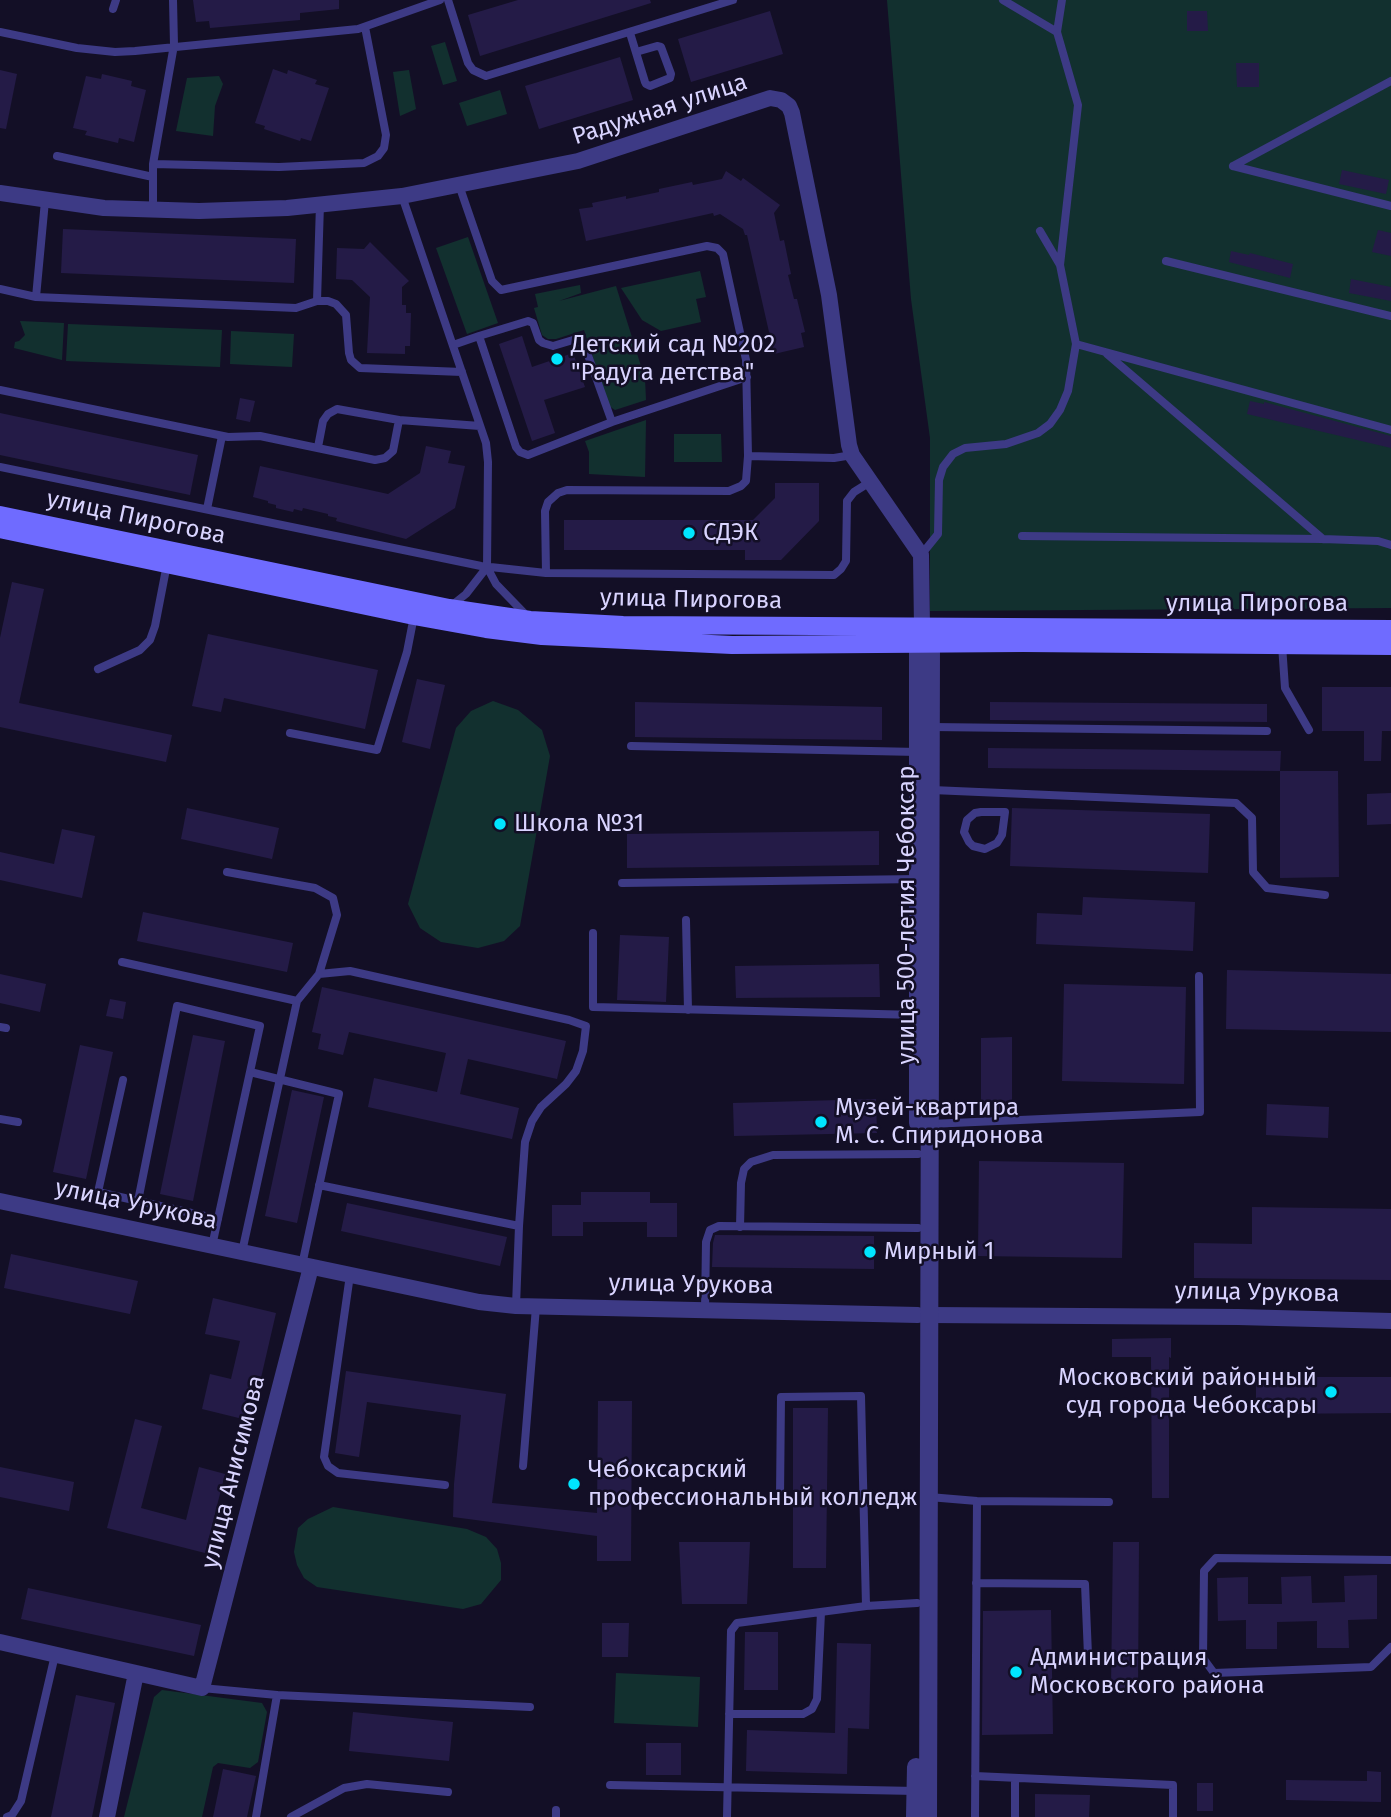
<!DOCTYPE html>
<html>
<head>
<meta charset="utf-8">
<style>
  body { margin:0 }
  canvas { display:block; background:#130f26 }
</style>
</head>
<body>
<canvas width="1391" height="1817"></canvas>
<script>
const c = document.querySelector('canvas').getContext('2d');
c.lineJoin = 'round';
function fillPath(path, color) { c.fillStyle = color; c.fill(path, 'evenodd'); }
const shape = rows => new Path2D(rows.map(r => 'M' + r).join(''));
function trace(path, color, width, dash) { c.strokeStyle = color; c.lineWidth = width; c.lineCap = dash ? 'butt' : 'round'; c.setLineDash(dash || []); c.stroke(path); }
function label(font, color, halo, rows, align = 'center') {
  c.font = font + ' "Fira Sans",sans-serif'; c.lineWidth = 5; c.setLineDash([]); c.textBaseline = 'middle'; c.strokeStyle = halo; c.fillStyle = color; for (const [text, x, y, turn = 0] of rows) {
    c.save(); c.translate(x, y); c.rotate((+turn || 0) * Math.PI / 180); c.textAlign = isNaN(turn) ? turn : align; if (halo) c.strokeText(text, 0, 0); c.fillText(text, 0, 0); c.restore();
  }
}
fillPath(shape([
  [887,0,1391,0,1391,608,930,611,930,438,911,299],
  [445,42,457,81,443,85,431,46],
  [409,70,416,109,400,116,393,72],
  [219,76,223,84,215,106,213,136,176,131,187,78],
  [500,90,507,114,467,126,459,103],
  [468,237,498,323,467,334,436,248],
  [700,271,706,297,696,299,701,322,661,331,642,320,621,288],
  [580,285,581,293,559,301,616,286,645,379,646,400,615,410,609,406,584,330,556,339,548,339,542,335,534,308,538,307,535,294],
  [20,321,64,323,62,360,14,348,15,342,19,341,25,335],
  [68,324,222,330,220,367,66,361],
  [231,331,294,334,292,367,230,364],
  [646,420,645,477,589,474,589,452,585,441],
  [674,434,721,434,722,462,674,462],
  [493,701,518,710,542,730,550,756,520,926,504,941,478,948,441,942,420,928,408,904,456,728,471,711],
  [333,1507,467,1529,486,1537,497,1549,501,1563,501,1580,481,1604,463,1609,317,1587,304,1578,297,1565,294,1552,298,1528,308,1519],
  [616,1673,700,1677,698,1727,614,1723],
  [162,1690,262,1703,267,1712,258,1762,250,1768,218,1763,213,1767,202,1817,124,1817,154,1697]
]), '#12302f');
fillPath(shape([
  [193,0,339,0,339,9,300,13,300,20,210,28,209,21,196,22],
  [518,0,650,0,651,3,480,56,468,15],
  [770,11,783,54,691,82,678,39],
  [1187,11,1207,11,1208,31,1187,31],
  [620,57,633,100,539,129,525,86],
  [1236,63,1259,63,1259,87,1237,87],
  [273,69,287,74,288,70,317,80,315,84,329,88,311,141,301,138,300,141,264,129,265,126,255,123],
  [0,70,17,74,6,129,0,128],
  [102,74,132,81,131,86,146,90,134,142,119,138,118,143,85,135,87,131,73,128,86,76,101,79],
  [1342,170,1389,180,1386,194,1339,184],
  [726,171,741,181,743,178,780,205,774,213,780,241,784,240,791,274,788,275,794,299,797,299,805,332,801,333,804,347,774,354,747,235,745,235,743,229,720,214,714,216,713,213,586,241,579,209,593,207,592,203,626,196,626,199,659,192,659,189,692,182,693,185,722,179],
  [63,229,296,239,294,283,61,273],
  [1378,230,1391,233,1391,256,1372,252],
  [370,242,409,281,402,287,402,305,406,305,406,313,411,313,410,346,405,346,405,354,367,353,370,297,352,280,336,279,337,248,364,249],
  [1231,251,1249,255,1250,253,1293,264,1290,278,1229,262],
  [1351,279,1391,287,1391,301,1349,293],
  [522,336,532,367,573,353,585,387,544,400,555,433,532,441,499,344],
  [240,398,255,401,250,422,236,419],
  [1250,401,1264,404,1264,402,1391,436,1391,448,1247,414],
  [0,413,198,455,190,495,0,455],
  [426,446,451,451,448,463,465,466,455,508,406,539,336,521,337,518,328,516,328,514,303,508,302,511,294,509,293,512,276,508,276,505,268,503,268,501,253,497,260,466,388,494,420,473],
  [775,483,819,483,819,521,781,560,745,560,745,550,564,550,564,520,753,520,775,498],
  [12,582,44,589,19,703,172,735,166,762,0,727,0,638],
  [208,634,378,670,365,729,224,698,221,712,192,706],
  [417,679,445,685,430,749,402,742],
  [1322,687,1391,687,1391,731,1382,731,1381,761,1364,761,1364,731,1322,731],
  [635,702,882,707,882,740,635,737],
  [990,702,1267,704,1267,722,990,720],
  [988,748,1281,751,1280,771,988,768],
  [1280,771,1338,771,1339,877,1280,878],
  [1391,793,1391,824,1367,825,1367,794],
  [187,808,279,828,272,859,181,839],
  [1012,808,1210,814,1208,873,1010,866],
  [62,829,95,836,82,898,0,880,0,852,54,864],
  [879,831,879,865,627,868,627,834],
  [1083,897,1195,902,1193,951,1036,944,1037,913,1082,915],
  [143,912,293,943,287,972,137,941],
  [620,935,669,937,666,1002,617,1000],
  [879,964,880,997,736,998,735,966],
  [1227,970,1391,974,1391,1032,1226,1029],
  [0,974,46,984,40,1012,0,1003],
  [1064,984,1186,987,1184,1084,1062,1081],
  [322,987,566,1041,557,1079,468,1059,460,1094,519,1108,512,1139,368,1107,374,1078,437,1092,446,1053,349,1032,343,1055,318,1049,321,1034,312,1032],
  [110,999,126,1002,123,1019,106,1016],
  [193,1035,225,1041,193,1201,160,1194],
  [1012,1037,1012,1112,981,1115,981,1038],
  [80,1045,113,1052,86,1179,53,1172],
  [292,1090,324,1097,297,1223,265,1216],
  [876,1099,877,1133,734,1136,733,1103],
  [1267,1104,1329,1107,1328,1138,1266,1135],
  [979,1161,1124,1163,1122,1258,978,1256],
  [581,1192,650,1192,650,1203,677,1203,677,1237,647,1237,647,1222,583,1222,583,1236,552,1236,552,1205,581,1205],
  [347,1203,507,1237,500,1266,341,1231],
  [1252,1207,1391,1209,1391,1280,1194,1278,1194,1243,1252,1244],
  [715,1235,874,1236,874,1269,712,1267,713,1243],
  [11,1254,138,1281,130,1314,4,1288],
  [213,1298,276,1313,251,1421,202,1409,210,1374,231,1379,240,1341,205,1334],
  [1171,1338,1171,1358,1169,1357,1169,1498,1152,1498,1151,1357,1112,1357,1112,1339],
  [346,1371,506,1394,492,1503,597,1513,598,1401,632,1401,631,1561,597,1561,597,1536,453,1517,454,1484,461,1415,367,1402,359,1457,335,1453],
  [1256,1377,1391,1377,1391,1413,1256,1414],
  [793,1408,828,1408,826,1568,793,1568],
  [135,1419,162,1426,141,1508,186,1520,199,1467,225,1474,205,1553,107,1528],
  [0,1467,74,1482,69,1511,0,1497],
  [679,1542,750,1542,747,1604,682,1604],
  [1113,1542,1139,1542,1138,1689,1111,1688],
  [1377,1575,1377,1619,1348,1620,1349,1648,1317,1648,1317,1621,1277,1622,1277,1649,1246,1649,1246,1620,1218,1621,1217,1578,1248,1577,1248,1604,1282,1604,1281,1577,1311,1576,1312,1603,1345,1602,1344,1576],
  [28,1588,201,1625,194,1656,21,1619],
  [1051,1610,1053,1734,982,1735,983,1611],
  [602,1623,629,1623,628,1657,602,1657],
  [745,1632,778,1632,778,1690,744,1690],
  [837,1643,871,1644,869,1729,848,1728,847,1774,746,1771,747,1730,835,1733],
  [76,1695,115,1703,92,1817,51,1817],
  [353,1712,453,1722,449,1761,349,1751],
  [646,1743,681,1743,681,1775,646,1775],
  [223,1769,256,1776,247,1817,213,1817],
  [1367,1771,1381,1772,1381,1802,1286,1800,1286,1780,1367,1781],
  [1197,1783,1213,1783,1213,1811,1197,1811],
  [1035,1794,1090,1795,1089,1817,1035,1817]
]), '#241b47');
trace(shape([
  [448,0,468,63,473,70,486,76,733,0],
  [1003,0,1057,32,1078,105,1060,265],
  [113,9,116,0],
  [0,32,77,48,115,52,135,51,358,29,440,0],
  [1057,32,1062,0],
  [630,33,645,82,646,84,650,86,670,78,671,74,661,47,657,46,636,52],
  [57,156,153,177],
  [153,164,279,167,364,163,378,156,384,148,386,135,365,27],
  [1233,166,1391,81],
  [1233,166,1391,206],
  [459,185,492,281,501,290,707,246,717,248,723,254,746,360,748,456,746,481,741,486,729,491,567,490,558,493,548,502,545,511,546,573],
  [402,196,486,443,488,462,487,567,496,584,526,615],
  [153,210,153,164,174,45,173,0],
  [1166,261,1391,316],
  [0,289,36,297,45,201],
  [36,297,296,308,317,301,328,301,336,304,346,315,349,353,351,360,360,368,462,372],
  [317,301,320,204],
  [1076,344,1391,430],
  [453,345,479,336],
  [1107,354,1323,539],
  [0,390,228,437,260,436,375,460,385,458,393,451,399,420],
  [612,422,584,344,573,340,553,346,543,343,539,340,533,323,528,321,479,336,516,447,520,452,528,455,612,422,747,377],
  [318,447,323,421,328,414,337,409,399,420,480,426],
  [748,456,834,458,852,455],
  [0,467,481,566,546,573,834,575,841,569,846,561,847,501,854,492,870,482],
  [207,509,222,436],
  [1022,536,1323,539,1378,541,1391,545],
  [921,555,938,534,939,480,943,467,953,454,965,448,1006,444,1038,433,1050,424,1060,410,1068,391,1076,344,1060,265,1040,231],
  [451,606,466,594,487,567],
  [1282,645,1285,688,1309,730],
  [98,669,140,650,150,640,155,626,167,564],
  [932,727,1267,731],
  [290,733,377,750,407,652,414,616],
  [631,746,918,752],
  [932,790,1236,803,1252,818,1253,872,1267,888,1325,895],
  [981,812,1005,812,1002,835,997,843,985,849,973,846,969,842,964,832,967,820,975,813,981,812],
  [227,872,315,888,333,898,337,915,319,974],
  [622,883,918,879],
  [686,920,688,1010],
  [593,933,593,1007,918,1015],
  [122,962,297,1001],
  [0,1027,6,1028],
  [250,1072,339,1094,302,1265],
  [123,1080,98,1192,218,1219],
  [0,1119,18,1122],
  [930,1124,1200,1112,1199,976],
  [319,1185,519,1226,516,1306],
  [138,1201,177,1006,260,1026,212,1246],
  [740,1227,741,1183,744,1169,751,1162,773,1155,918,1154],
  [242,1252,297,1001,319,974,350,971,569,1020,586,1026,583,1051,576,1071,566,1084,541,1107,532,1121,525,1142,519,1226],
  [350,1275,324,1457,328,1466,338,1473,445,1485],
  [705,1310,706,1242,710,1230,719,1226,918,1228],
  [523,1466,536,1307],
  [780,1497,781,1397,861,1396,866,1606],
  [929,1497,977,1501,1109,1502],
  [1391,1560,1216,1558,1204,1571,1203,1658,1214,1673,1371,1667,1391,1647],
  [976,1583,1085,1584,1088,1655],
  [202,1688,277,1695,530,1707],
  [729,1714,803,1714,812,1709,817,1699,821,1612],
  [975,1776,1173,1785,1173,1817],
  [610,1785,916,1791],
  [7,1817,12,1815,21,1801,55,1655],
  [256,1817,277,1695],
  [291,1817,344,1788,367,1784,448,1792],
  [556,1817,556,1810],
  [727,1817,731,1631,737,1623,866,1606,917,1603],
  [975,1817,977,1501],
  [1015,1817,1015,1778]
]), '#3d3a85', 8);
trace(shape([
  [0,193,104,208,199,211,287,208,402,196,578,161,770,98,781,100,789,106,792,113,829,295,849,445,852,455,921,555,922,627],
  [0,1201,479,1302,516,1306,918,1315],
  [929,1315,1238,1317,1391,1321],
  [0,1642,202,1688,311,1267],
  [107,1817,136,1673]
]), '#3d3a85', 16);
trace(shape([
  [918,643,918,1123],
  [915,1817,916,1767],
  [928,1817,931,643]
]), '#3d3a85', 18);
trace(shape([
  [0,515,449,608,530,620,623,625,1391,629],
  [0,529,414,616,486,629,542,636,732,645,1023,643,1391,646]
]), '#6f6bff', 18);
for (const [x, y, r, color] of [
  [557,359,7,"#00e5ff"],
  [689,533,7,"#00e5ff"],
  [500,824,7,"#00e5ff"],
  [821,1122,7,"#00e5ff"],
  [870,1252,7,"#00e5ff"],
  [1331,1392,7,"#00e5ff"],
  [574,1484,7,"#00e5ff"],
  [1016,1672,7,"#00e5ff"]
]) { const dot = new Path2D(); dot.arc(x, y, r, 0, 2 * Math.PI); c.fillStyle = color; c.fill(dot); trace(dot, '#130f26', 2.5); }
label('24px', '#d9d4ff', '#130f26', [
  ["Радужная улица",660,110,-18],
  ["улица Пирогова",136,518,12],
  ["улица Пирогова",691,600,1],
  ["улица Пирогова",1257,604],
  ["улица 500-летия Чебоксар",907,915,-90],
  ["улица Урукова",136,1205,12],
  ["улица Урукова",691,1285,1],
  ["улица Урукова",1257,1293,1],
  ["улица Анисимова",234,1472,-76]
]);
label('24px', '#d9d4ff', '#130f26', [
  ["Детский сад №202",571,345],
  ["\"Радуга детства\"",571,373],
  ["СДЭК",703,533],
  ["Школа №31",514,824],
  ["Музей-квартира",835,1108],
  ["М. С. Спиридонова",835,1136],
  ["Мирный 1",884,1252],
  ["Московский районный",1317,1378,"right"],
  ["суд города Чебоксары",1317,1406,"right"],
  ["Чебоксарский",588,1470],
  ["профессиональный колледж",588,1498],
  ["Администрация",1030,1658],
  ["Московского района",1030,1686]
], 'left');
</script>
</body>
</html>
